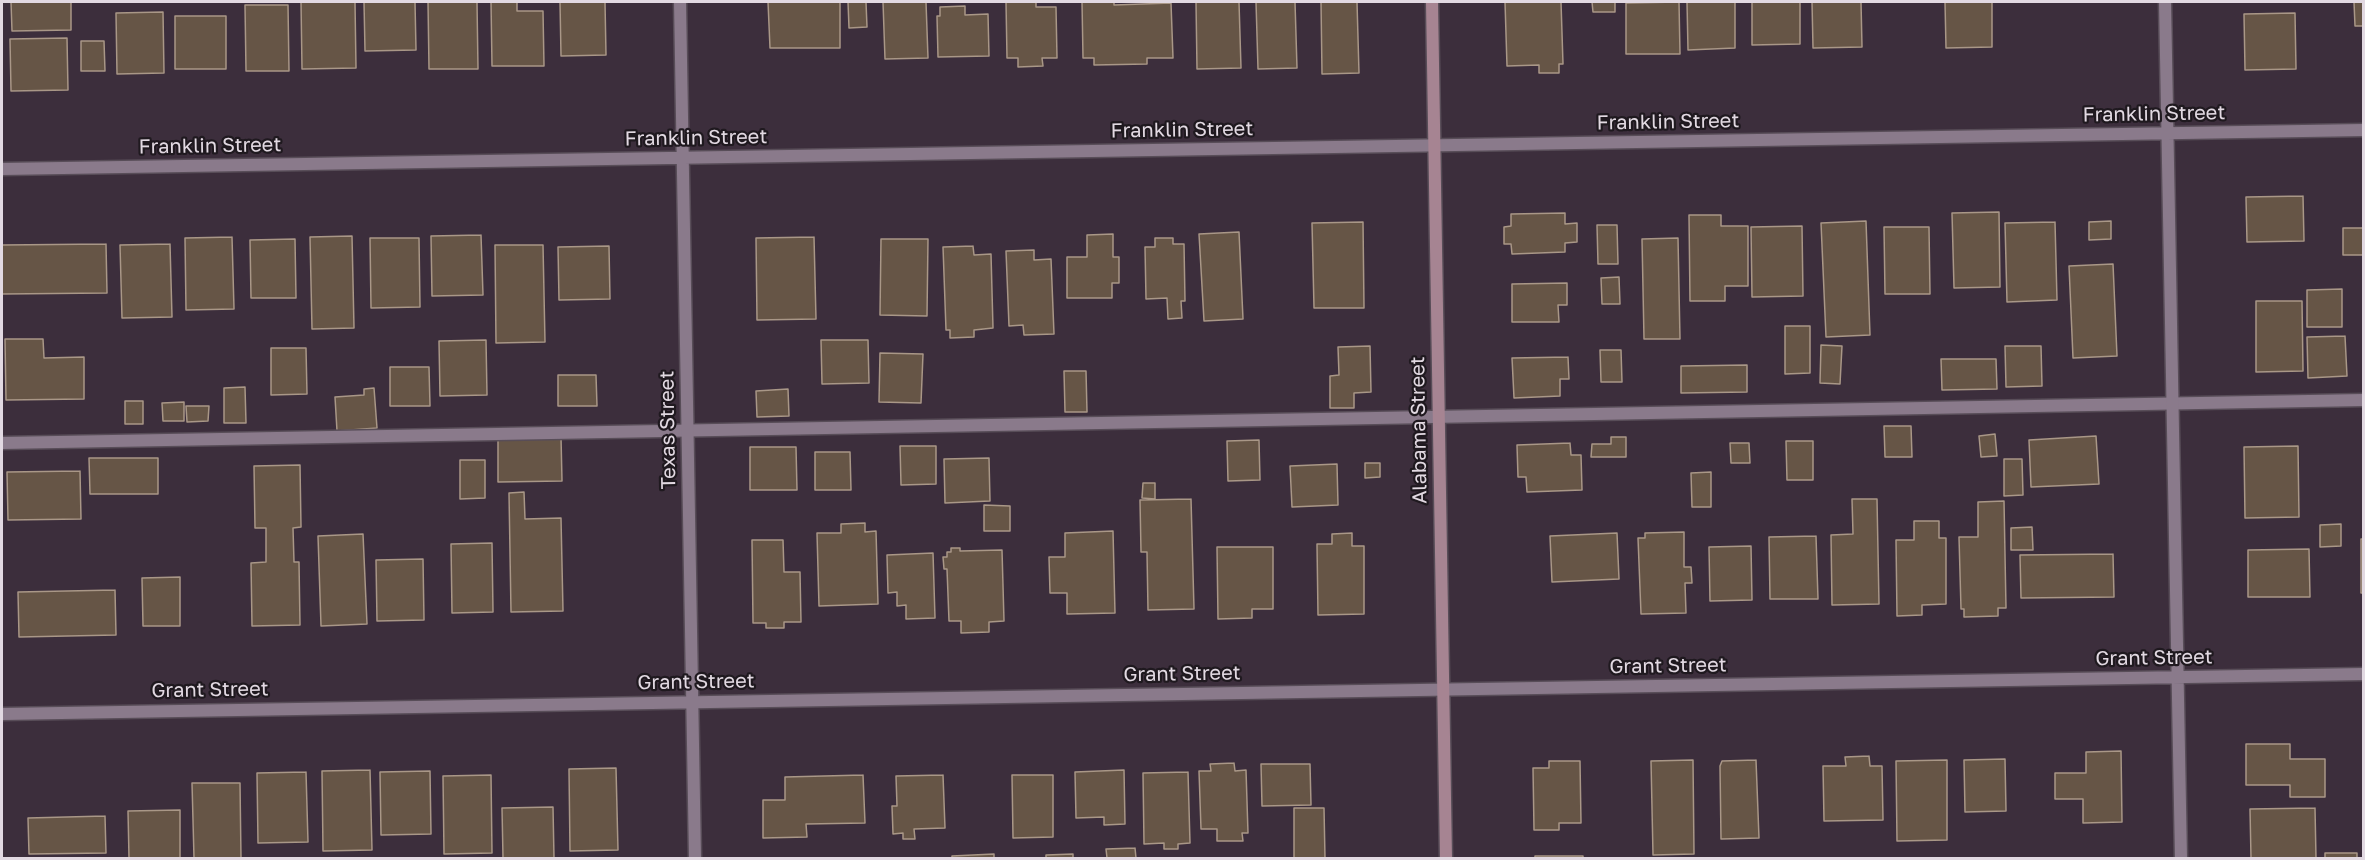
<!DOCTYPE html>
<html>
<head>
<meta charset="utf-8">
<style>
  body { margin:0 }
  #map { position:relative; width:2365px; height:860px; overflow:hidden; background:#3c2e3c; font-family:"Golos Text",sans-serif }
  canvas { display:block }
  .frame { position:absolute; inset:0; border:3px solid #e2d9e2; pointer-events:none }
</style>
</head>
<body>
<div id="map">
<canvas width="2365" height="860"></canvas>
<div class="frame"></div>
</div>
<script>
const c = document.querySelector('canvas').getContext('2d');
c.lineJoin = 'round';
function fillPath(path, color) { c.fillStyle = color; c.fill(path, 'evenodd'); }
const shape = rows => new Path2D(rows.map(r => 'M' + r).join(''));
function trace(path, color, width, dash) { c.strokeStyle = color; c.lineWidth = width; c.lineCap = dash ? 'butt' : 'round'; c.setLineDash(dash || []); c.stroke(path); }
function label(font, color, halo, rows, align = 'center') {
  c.font = font + ' "Golos Text",sans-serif'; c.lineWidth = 4.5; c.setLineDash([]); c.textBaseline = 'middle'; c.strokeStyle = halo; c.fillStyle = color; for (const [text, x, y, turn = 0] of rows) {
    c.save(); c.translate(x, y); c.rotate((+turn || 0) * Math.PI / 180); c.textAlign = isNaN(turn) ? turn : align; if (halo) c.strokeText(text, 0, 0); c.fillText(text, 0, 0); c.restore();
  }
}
const building = shape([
  [11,2,71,2,71,30,12,31,11,2],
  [301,2,355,2,356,68,302,69,301,2],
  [364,2,415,2,416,50,365,51,364,2],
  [428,2,477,2,478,69,429,69,428,2],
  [491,2,517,2,517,11,543,11,544,66,492,66,491,2],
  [560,2,605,2,606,55,561,56,560,2],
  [768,2,840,2,840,48,770,48,768,2],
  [848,2,866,2,867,27,849,28,848,2],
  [883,2,926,2,928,58,885,59,883,2],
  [1006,2,1036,2,1036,7,1056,7,1057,58,1042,58,1043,66,1018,67,1018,58,1007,58,1006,2],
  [1082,2,1114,2,1114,5,1171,3,1173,58,1147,58,1147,64,1094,65,1094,58,1083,58,1082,2],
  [1196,2,1239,2,1241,68,1197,69,1196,2],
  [1256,2,1295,2,1297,68,1258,69,1256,2],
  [1321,2,1357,2,1359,73,1322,74,1321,2],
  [1505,2,1561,2,1563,64,1559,64,1559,73,1539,73,1539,65,1507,66,1505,2],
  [1592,2,1615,2,1615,12,1593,12,1592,2],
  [1679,2,1680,54,1626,54,1626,3,1679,2],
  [1687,2,1735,2,1735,48,1688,50,1687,2],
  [1752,2,1800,2,1800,44,1752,45,1752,2],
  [1812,2,1861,2,1862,47,1813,48,1812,2],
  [1945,2,1992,2,1992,47,1946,48,1945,2],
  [2354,2,2364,2,2364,26,2355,26,2354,2],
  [245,5,288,5,289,71,246,71,245,5],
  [965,6,965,15,988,14,989,56,938,57,937,16,940,16,940,7,965,6],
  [163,12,164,73,117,74,116,13,163,12],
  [2295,13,2296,69,2245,70,2244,14,2295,13],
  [175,16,226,16,226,69,175,69,175,16],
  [67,38,68,90,11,91,10,39,67,38],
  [81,41,104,41,105,71,81,71,81,41],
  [2303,196,2304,241,2247,242,2246,197,2303,196],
  [1999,212,2000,287,1954,288,1952,213,1999,212],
  [1565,213,1565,224,1577,223,1577,242,1565,243,1565,252,1512,254,1511,244,1504,244,1504,227,1511,226,1511,214,1565,213],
  [1689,215,1721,215,1721,226,1748,226,1748,286,1725,286,1725,301,1690,301,1689,215],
  [1866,221,1870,335,1826,337,1821,223,1866,221],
  [2111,221,2111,239,2089,240,2089,222,2111,221],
  [1363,222,1364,308,1314,308,1312,223,1363,222],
  [2055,222,2057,300,2007,302,2005,223,2055,222],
  [1597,225,1617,225,1618,264,1598,264,1597,225],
  [1802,226,1803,296,1752,297,1751,227,1802,226],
  [1884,227,1929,227,1930,294,1885,294,1884,227],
  [2343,228,2364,228,2364,286,2363,255,2343,255,2343,228],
  [1239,232,1243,319,1204,321,1199,234,1239,232],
  [1113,234,1113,257,1119,257,1119,283,1112,283,1112,298,1067,298,1067,257,1087,257,1087,235,1113,234],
  [481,235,483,295,432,296,431,236,481,235],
  [352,236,354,328,312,329,310,237,352,236],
  [232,237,234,309,186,310,185,238,232,237],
  [814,237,816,319,757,320,756,238,814,237],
  [370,238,419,238,420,307,371,308,370,238],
  [1155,238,1173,238,1173,244,1184,244,1185,301,1181,301,1182,318,1168,319,1167,298,1146,299,1145,247,1155,247,1155,238],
  [1678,238,1680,339,1644,339,1642,239,1678,238],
  [295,239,296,298,251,298,250,240,295,239],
  [881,239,928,239,927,316,880,315,881,239],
  [106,244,107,293,2,294,2,245,106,244],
  [170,244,172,317,122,318,120,245,170,244],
  [495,245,543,245,545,342,496,343,495,245],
  [609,246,610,299,559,300,558,247,609,246],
  [973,246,974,255,991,254,993,328,974,330,974,337,950,338,950,330,946,330,943,247,973,246],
  [1034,250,1034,260,1051,259,1054,334,1024,335,1023,325,1009,326,1006,251,1034,250],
  [2113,264,2117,356,2073,358,2069,266,2113,264],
  [1619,277,1620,304,1602,304,1601,278,1619,277],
  [1567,283,1567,305,1558,305,1559,322,1512,322,1512,284,1567,283],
  [2342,289,2342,327,2307,327,2307,290,2342,289],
  [2256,301,2302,301,2303,371,2256,372,2256,301],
  [1785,326,1810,326,1810,373,1785,374,1785,326],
  [2345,336,2347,376,2308,378,2307,337,2345,336],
  [5,339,43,339,44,358,84,357,84,399,6,400,5,339],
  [486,340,487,395,440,396,439,341,486,340],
  [821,340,868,340,869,383,822,384,821,340],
  [1821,345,1842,346,1840,384,1820,383,1821,345],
  [1370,346,1371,392,1354,393,1354,408,1330,408,1330,376,1339,375,1338,347,1370,346],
  [2005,346,2041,346,2042,386,2006,387,2005,346],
  [271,348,306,348,307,394,271,395,271,348],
  [1600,350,1621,350,1622,382,1601,382,1600,350],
  [880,353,923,354,921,403,879,402,880,353],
  [1568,357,1569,379,1560,379,1560,396,1514,398,1512,358,1568,357],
  [1941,359,1996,359,1997,389,1942,390,1941,359],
  [1747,365,1747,392,1681,393,1681,366,1747,365],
  [390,367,429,367,430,406,390,406,390,367],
  [1064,371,1086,371,1087,412,1065,412,1064,371],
  [558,375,596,375,597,406,558,406,558,375],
  [245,387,246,423,224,423,224,388,245,387],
  [374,388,377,428,337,431,335,397,364,395,364,389,374,388],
  [788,389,789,416,757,417,756,391,788,389],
  [125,401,143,401,143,424,125,424,125,401],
  [184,402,184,421,163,421,162,403,184,402],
  [186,406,209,406,208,421,187,422,186,406],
  [1884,426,1911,426,1912,457,1885,457,1884,426],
  [1995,434,1997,456,1981,457,1979,436,1995,434],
  [2096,436,2099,484,2031,487,2029,440,2096,436],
  [561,437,562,481,498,482,498,438,561,437],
  [1611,437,1626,437,1626,457,1591,457,1592,444,1611,444,1611,437],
  [1259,440,1260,480,1228,481,1227,441,1259,440],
  [1786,441,1813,441,1813,480,1787,480,1786,441],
  [1570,443,1571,455,1581,455,1582,490,1527,492,1526,477,1518,477,1517,445,1570,443],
  [1730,443,1749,443,1750,463,1731,463,1730,443],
  [900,446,936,446,936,484,901,485,900,446],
  [2298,446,2299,517,2245,518,2244,447,2298,446],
  [750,447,796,447,797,490,750,490,750,447],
  [815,452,850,452,851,490,815,490,815,452],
  [89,458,158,458,158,494,90,494,89,458],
  [989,458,990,501,945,503,944,459,989,458],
  [2004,459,2022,459,2023,495,2004,496,2004,459],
  [460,460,485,460,485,498,460,499,460,460],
  [1365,463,1380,463,1380,477,1365,478,1365,463],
  [1337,464,1338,505,1292,507,1290,466,1337,464],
  [300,465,301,527,293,528,294,562,299,562,300,625,252,626,251,563,266,562,266,528,255,528,254,466,300,465],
  [80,471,81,519,8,520,7,472,80,471],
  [1711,472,1711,507,1692,507,1691,473,1711,472],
  [1143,483,1155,483,1155,499,1142,498,1143,483],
  [524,492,525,519,561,518,563,611,511,612,509,493,524,492],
  [1191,499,1194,609,1148,610,1147,552,1141,552,1140,500,1191,499],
  [1852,499,1877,499,1879,604,1832,605,1831,535,1853,534,1852,499],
  [2004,501,2006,608,1998,608,1998,616,1964,617,1964,609,1961,609,1959,537,1978,537,1978,502,2004,501],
  [984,505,1010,506,1010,531,984,531,984,505],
  [1914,521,1939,521,1939,538,1946,538,1946,604,1922,605,1922,615,1897,616,1896,540,1914,540,1914,521],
  [865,523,865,532,876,531,878,604,819,606,817,533,841,533,841,524,865,523],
  [2341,524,2341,546,2320,547,2320,525,2341,524],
  [2032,527,2033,550,2011,550,2011,528,2032,527],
  [1113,531,1115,613,1067,614,1067,593,1050,593,1049,557,1065,557,1065,533,1113,531],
  [1684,532,1684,567,1691,567,1692,583,1685,583,1686,613,1641,614,1638,538,1645,538,1645,533,1684,532],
  [1352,533,1352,546,1364,546,1364,614,1318,615,1317,544,1332,544,1332,534,1352,533],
  [1617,533,1619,579,1552,582,1550,536,1617,533],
  [363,534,367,624,321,626,318,536,363,534],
  [1816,536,1818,599,1770,599,1769,537,1816,536],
  [2361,539,2364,539,2364,593,2361,593,2361,539],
  [752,540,783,540,784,572,800,572,801,622,784,622,784,628,766,628,766,623,753,623,752,540],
  [492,543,493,612,452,613,451,544,492,543],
  [1751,546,1752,600,1710,601,1709,547,1751,546],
  [1217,547,1273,547,1273,609,1252,609,1252,618,1218,619,1217,547],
  [951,548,960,548,960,551,1002,550,1004,621,989,622,989,632,961,633,961,621,949,621,947,569,944,569,943,557,947,557,947,552,951,552,951,548],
  [2309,549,2310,597,2248,597,2248,550,2309,549],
  [933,553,935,618,906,619,906,605,897,606,897,592,888,593,887,555,933,553],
  [2113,554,2114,597,2021,598,2020,555,2113,554],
  [423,559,424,620,377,621,376,560,423,559],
  [180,577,180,626,143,626,142,578,180,577],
  [115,590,116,635,19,637,18,592,115,590],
  [2246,744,2290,744,2290,759,2325,759,2325,797,2290,797,2290,785,2246,785,2246,744],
  [2121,751,2122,822,2083,823,2083,799,2055,799,2055,773,2086,773,2086,752,2121,751],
  [1869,756,1870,766,1882,766,1883,820,1824,821,1823,766,1846,766,1845,757,1869,756],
  [2005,759,2006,811,1965,812,1964,760,2005,759],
  [1693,760,1694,854,1653,855,1651,761,1693,760],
  [1756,760,1759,838,1721,839,1720,766,1722,761,1756,760],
  [1947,760,1947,840,1897,841,1896,761,1947,760],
  [1549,761,1580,761,1581,823,1559,823,1559,830,1534,830,1533,768,1549,768,1549,761],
  [1234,763,1235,771,1246,770,1248,833,1242,833,1243,841,1217,841,1217,829,1201,829,1199,771,1211,771,1210,764,1234,763],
  [1261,764,1310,764,1311,805,1262,806,1261,764],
  [616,768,618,850,570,851,569,769,616,768],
  [370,770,372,850,323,851,322,771,370,770],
  [1124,770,1125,824,1104,825,1104,817,1076,818,1075,772,1124,770],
  [430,771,431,834,381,835,380,772,430,771],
  [306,772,308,842,258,843,257,773,306,772],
  [1188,772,1190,843,1178,844,1178,849,1164,849,1164,843,1144,844,1143,773,1188,772],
  [491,775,492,853,444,854,443,776,491,775],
  [863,775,865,823,806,824,807,837,763,838,763,800,785,800,785,777,863,775],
  [943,775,945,828,914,829,915,839,903,839,903,833,893,834,892,806,897,806,896,776,943,775],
  [1012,775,1053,775,1053,837,1013,838,1012,775],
  [192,783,240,783,241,858,194,858,192,783],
  [553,807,554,858,503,858,502,808,553,807],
  [1294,808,1324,808,1325,858,1294,858,1294,808],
  [2315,808,2316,858,2251,858,2250,809,2315,808],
  [180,810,180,858,129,858,128,811,180,810],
  [105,816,106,853,29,854,28,818,105,816],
  [1135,848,1136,858,1107,858,1106,849,1135,848],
  [2325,853,2357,853,2357,858,2325,858,2325,853],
  [994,854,994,858,952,858,952,856,994,854],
  [1073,854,1073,858,1046,858,1046,855,1073,854],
  [1535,856,1583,856,1583,858,1535,858,1535,856]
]);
fillPath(building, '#665546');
trace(building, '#a99787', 1.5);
const lane = shape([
  [2,443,2364,400]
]);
const street = shape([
  [680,2,695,858],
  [2165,2,2181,858],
  [2,169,2364,130],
  [2,714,2364,674]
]);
const secondary = shape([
  [1432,2,1446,858]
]);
trace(lane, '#584d58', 15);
trace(street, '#584d58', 15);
trace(secondary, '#584d58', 15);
trace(lane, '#8a7a8b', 12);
trace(street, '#8a7a8b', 12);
trace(secondary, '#a68492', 12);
label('20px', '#e2d9e2', '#1f191f', [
  ["Franklin Street",2154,114,-1],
  ["Franklin Street",1668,122,-1],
  ["Franklin Street",1182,130,-1],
  ["Franklin Street",696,138,-1],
  ["Franklin Street",210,146,-1],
  ["Texas Street",668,430,-91],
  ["Alabama Street",1419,430,-91],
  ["Grant Street",2154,658,-1],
  ["Grant Street",1668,666,-1],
  ["Grant Street",1182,674,-1],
  ["Grant Street",696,682,-1],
  ["Grant Street",210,690,-1]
]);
</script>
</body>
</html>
